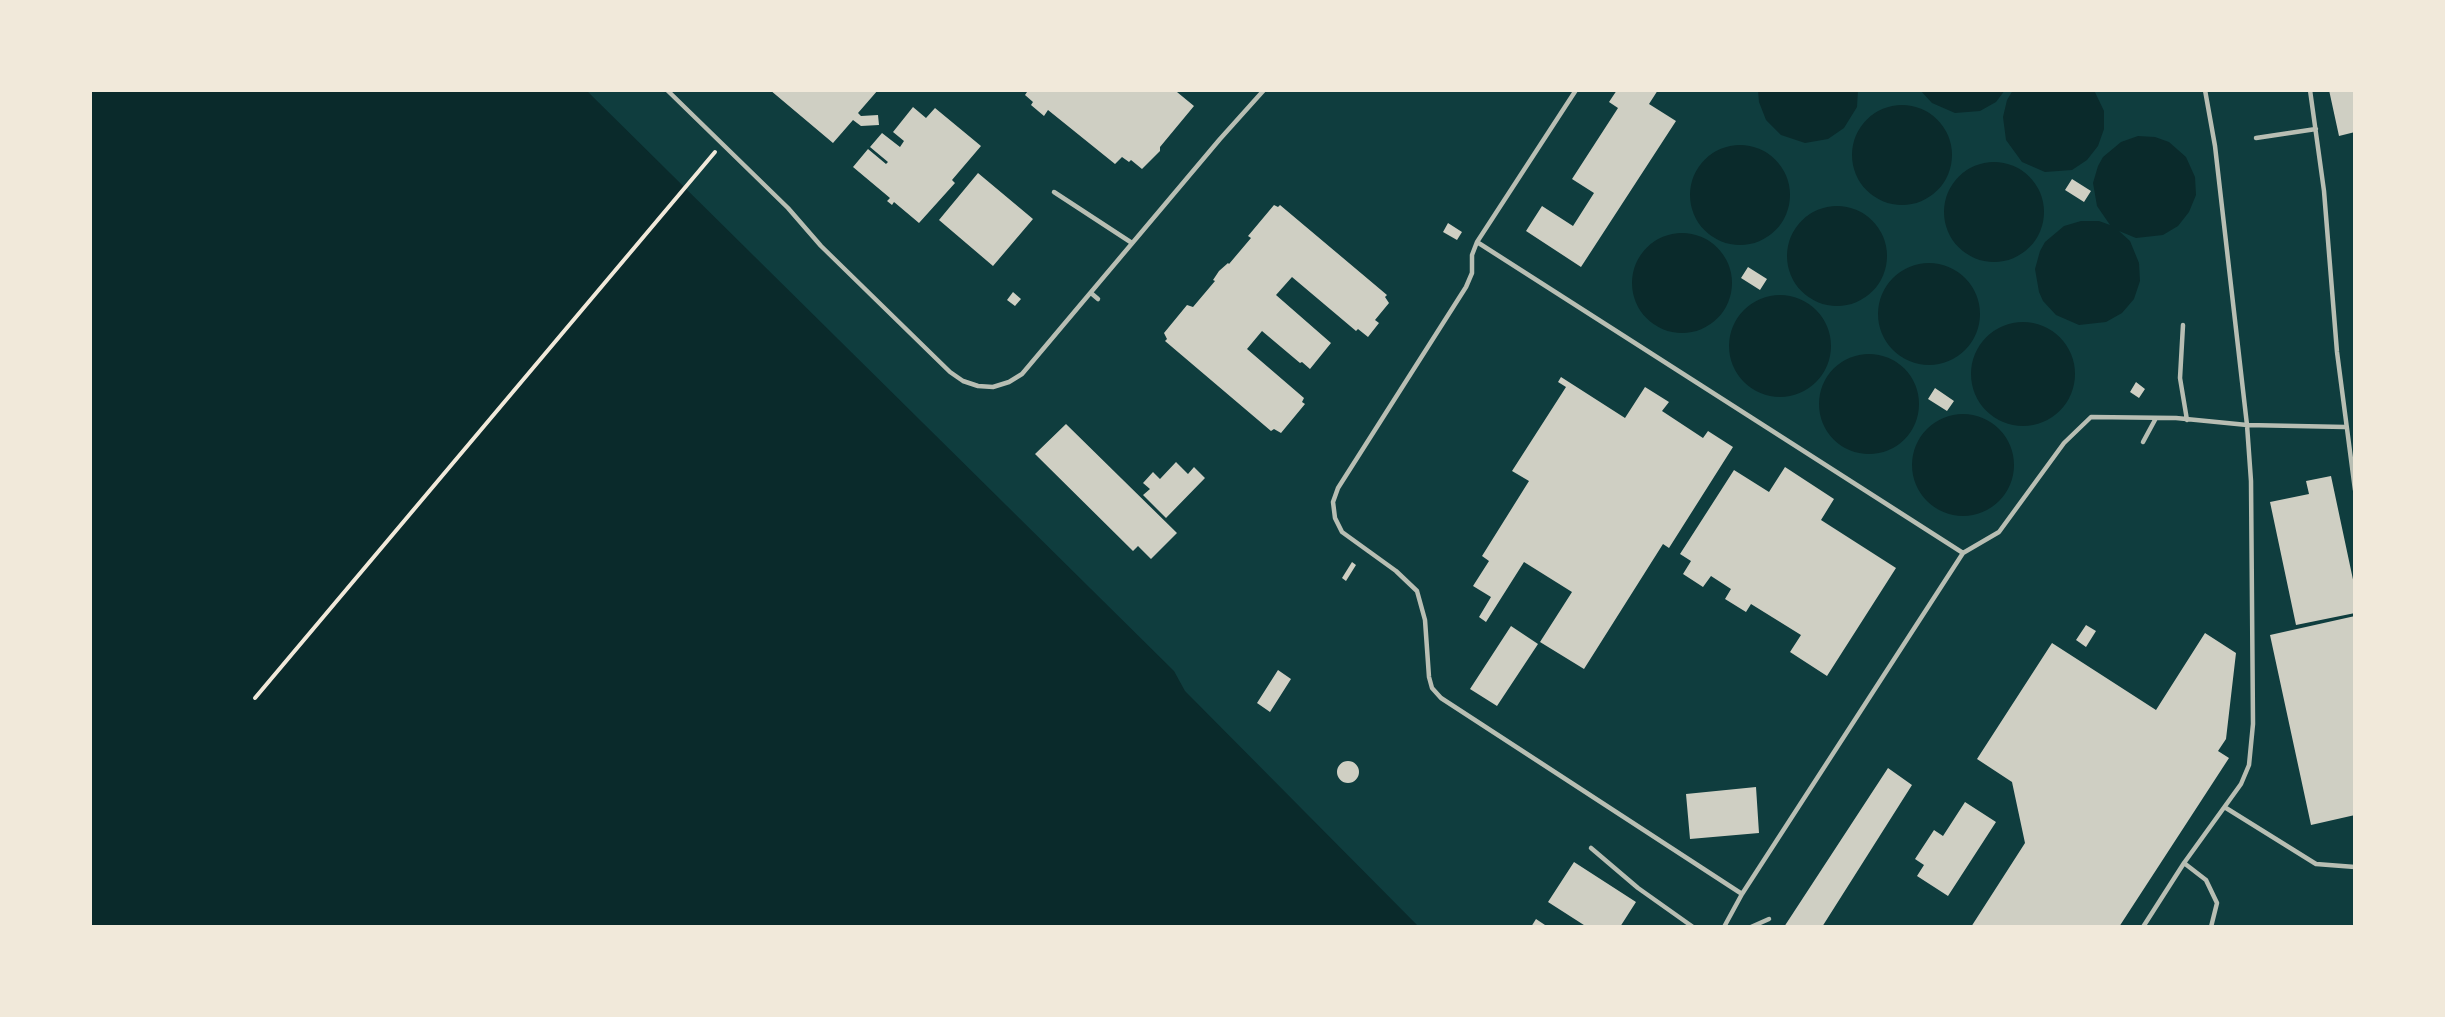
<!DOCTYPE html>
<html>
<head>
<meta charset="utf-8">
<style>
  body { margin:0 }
  #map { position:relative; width:2445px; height:1017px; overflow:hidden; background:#0f3d3e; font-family:Barlow,sans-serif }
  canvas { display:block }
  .frame { position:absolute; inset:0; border:92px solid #f1e9da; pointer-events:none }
</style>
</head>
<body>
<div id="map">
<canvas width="2445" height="1017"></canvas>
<div class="frame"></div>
</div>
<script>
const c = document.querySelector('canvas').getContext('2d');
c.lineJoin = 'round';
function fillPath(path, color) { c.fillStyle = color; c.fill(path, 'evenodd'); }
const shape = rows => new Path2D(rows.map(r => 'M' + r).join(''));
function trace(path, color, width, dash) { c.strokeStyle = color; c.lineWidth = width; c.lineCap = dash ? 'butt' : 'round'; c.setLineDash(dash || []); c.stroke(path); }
fillPath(shape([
  [90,90,586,90,1174,671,1185,691,1419,927,90,927],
  [1758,90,1858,90,1857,107,1844,128,1828,139,1805,143,1781,135,1766,120,1759,102],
  [1920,90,2005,90,1996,102,1980,111,1955,113,1932,103],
  [2013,90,2094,90,2104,111,2104,129,2098,146,2087,160,2072,170,2045,172,2022,162,2006,140,2003,117,2007,100],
  '1852 155a50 50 0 1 1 100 0a50 50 0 1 1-100 0Z',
  [2138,136,2155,137,2169,142,2186,157,2195,177,2196,195,2189,212,2178,226,2163,235,2136,238,2119,231,2130,241,2139,263,2140,281,2134,299,2122,313,2106,322,2079,325,2056,315,2043,301,2039,292,2035,269,2040,251,2045,242,2064,226,2081,221,2099,221,2110,225,2097,206,2093,183,2098,166,2103,157,2121,142],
  '1690 195a50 50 0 1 1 100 0a50 50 0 1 1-100 0Z',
  '1944 212a50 50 0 1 1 100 0a50 50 0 1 1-100 0Z',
  '1787 256a50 50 0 1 1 100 0a50 50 0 1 1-100 0Z',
  '1632 283a50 50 0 1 1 100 0a50 50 0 1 1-100 0Z',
  '1878 314a51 51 0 1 1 102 0a51 51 0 1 1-102 0Z',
  '1729 346a51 51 0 1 1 102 0a51 51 0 1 1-102 0Z',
  '1971 374a52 52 0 1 1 104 0a52 52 0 1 1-104 0Z',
  '1819 404a50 50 0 1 1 100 0a50 50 0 1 1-100 0Z',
  '1912 465a51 51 0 1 1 102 0a51 51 0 1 1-102 0Z'
]), '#0a2a2b');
fillPath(shape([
  [770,90,878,90,858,113,861,116,878,115,879,125,861,126,853,120,833,143],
  [1024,90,1178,90,1177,92,1194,106,1160,147,1160,151,1142,169,1131,160,1129,162,1122,157,1115,164,1048,110,1044,116,1031,105,1033,102,1025,95,1027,92],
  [1617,90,1658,90,1649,104,1676,121,1581,267,1526,231,1542,206,1573,226,1594,193,1572,179,1618,108,1609,102],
  [2329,90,2355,90,2355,132,2339,136],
  [913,107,926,118,935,108,981,146,952,180,955,183,919,223,894,202,892,205,887,201,890,198,853,167,868,149,886,164,888,162,870,147,882,133,900,147,904,141,893,132],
  [978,173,1033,219,993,266,939,220],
  [2072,179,2091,191,2084,202,2065,190],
  [1274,205,1278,207,1280,205,1387,295,1385,297,1389,303,1375,320,1379,323,1368,337,1358,329,1356,331,1292,277,1276,295,1331,343,1310,369,1302,362,1300,363,1262,331,1247,349,1304,398,1302,402,1305,404,1281,433,1274,429,1271,431,1165,341,1167,339,1164,333,1187,305,1193,307,1215,281,1213,280,1219,271,1228,263,1229,264,1251,238,1248,236],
  [1448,223,1462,232,1457,240,1443,232],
  [1748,267,1767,279,1760,290,1741,278],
  [1013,292,1021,299,1015,306,1007,300],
  [1561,377,1625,418,1645,387,1669,402,1662,411,1703,438,1708,431,1733,447,1669,548,1663,544,1584,669,1540,642,1572,592,1524,562,1486,622,1479,617,1491,597,1473,586,1489,561,1482,556,1529,481,1512,471,1566,387,1558,382],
  [2136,382,2145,389,2139,398,2130,392],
  [1935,388,1954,401,1947,411,1928,399],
  [1066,424,1177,533,1151,559,1138,546,1133,551,1035,454],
  [1176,462,1188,474,1194,467,1205,478,1166,518,1143,495,1150,489,1143,483,1153,472,1160,479],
  [1785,467,1834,499,1821,520,1896,568,1827,676,1790,652,1801,635,1751,604,1746,612,1725,599,1731,589,1711,576,1703,587,1683,574,1691,561,1680,554,1734,470,1769,492],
  [2331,476,2355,589,2355,613,2296,625,2270,502,2309,494,2306,481],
  [1352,562,1356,565,1346,581,1342,578],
  [2355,616,2355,815,2311,825,2270,635],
  [2086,625,2096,631,2086,647,2076,640],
  [1511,626,1538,644,1497,706,1470,689],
  [2205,633,2236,653,2226,739,2218,751,2229,758,2119,927,1971,927,2025,843,2012,782,1977,759,2052,643,2156,710],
  [1278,670,1291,679,1270,712,1257,703],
  '1337 772a11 11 0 1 1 22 0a11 11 0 1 1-22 0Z',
  [1888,768,1912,785,1822,927,1784,927],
  [1756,787,1759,833,1690,839,1686,794],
  [1965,802,1996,822,1948,896,1917,876,1924,865,1915,859,1934,830,1943,836],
  [1574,862,1636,902,1620,927,1587,927,1548,902],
  [1536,919,1548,927,1531,927]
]), '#cfcfc3');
trace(shape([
  [255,698,715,152]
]), '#f1e9da', 4);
trace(shape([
  [667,90,788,208,821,246,950,372,963,381,978,386,993,387,1009,382,1022,374,1220,139,1264,90],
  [1576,90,1477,242,1472,255,1472,273,1466,287,1338,488,1333,502,1335,518,1342,532,1396,571,1417,591,1425,620,1429,677,1432,688,1441,698,1742,894],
  [2310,90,2324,191,2337,352,2355,490],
  [2256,138,2316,129],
  [1054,192,1132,243],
  [1477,242,1963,553],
  [1091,293,1098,299],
  [2183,325,2180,378,2187,420],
  [2143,442,2156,418],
  [2226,808,2316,864,2355,867],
  [1591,848,1638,888,1693,927],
  [2184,863,2206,880,2217,903,2211,927],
  [1724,927,1742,894,1963,553,1999,532,2064,443,2091,417,2176,418,2247,425,2345,427],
  [1751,927,1769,919],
  [2143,927,2184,863,2241,784,2249,765,2253,724,2251,481,2247,425,2215,146,2205,90]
]), '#b8beb3', 4.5);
</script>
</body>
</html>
